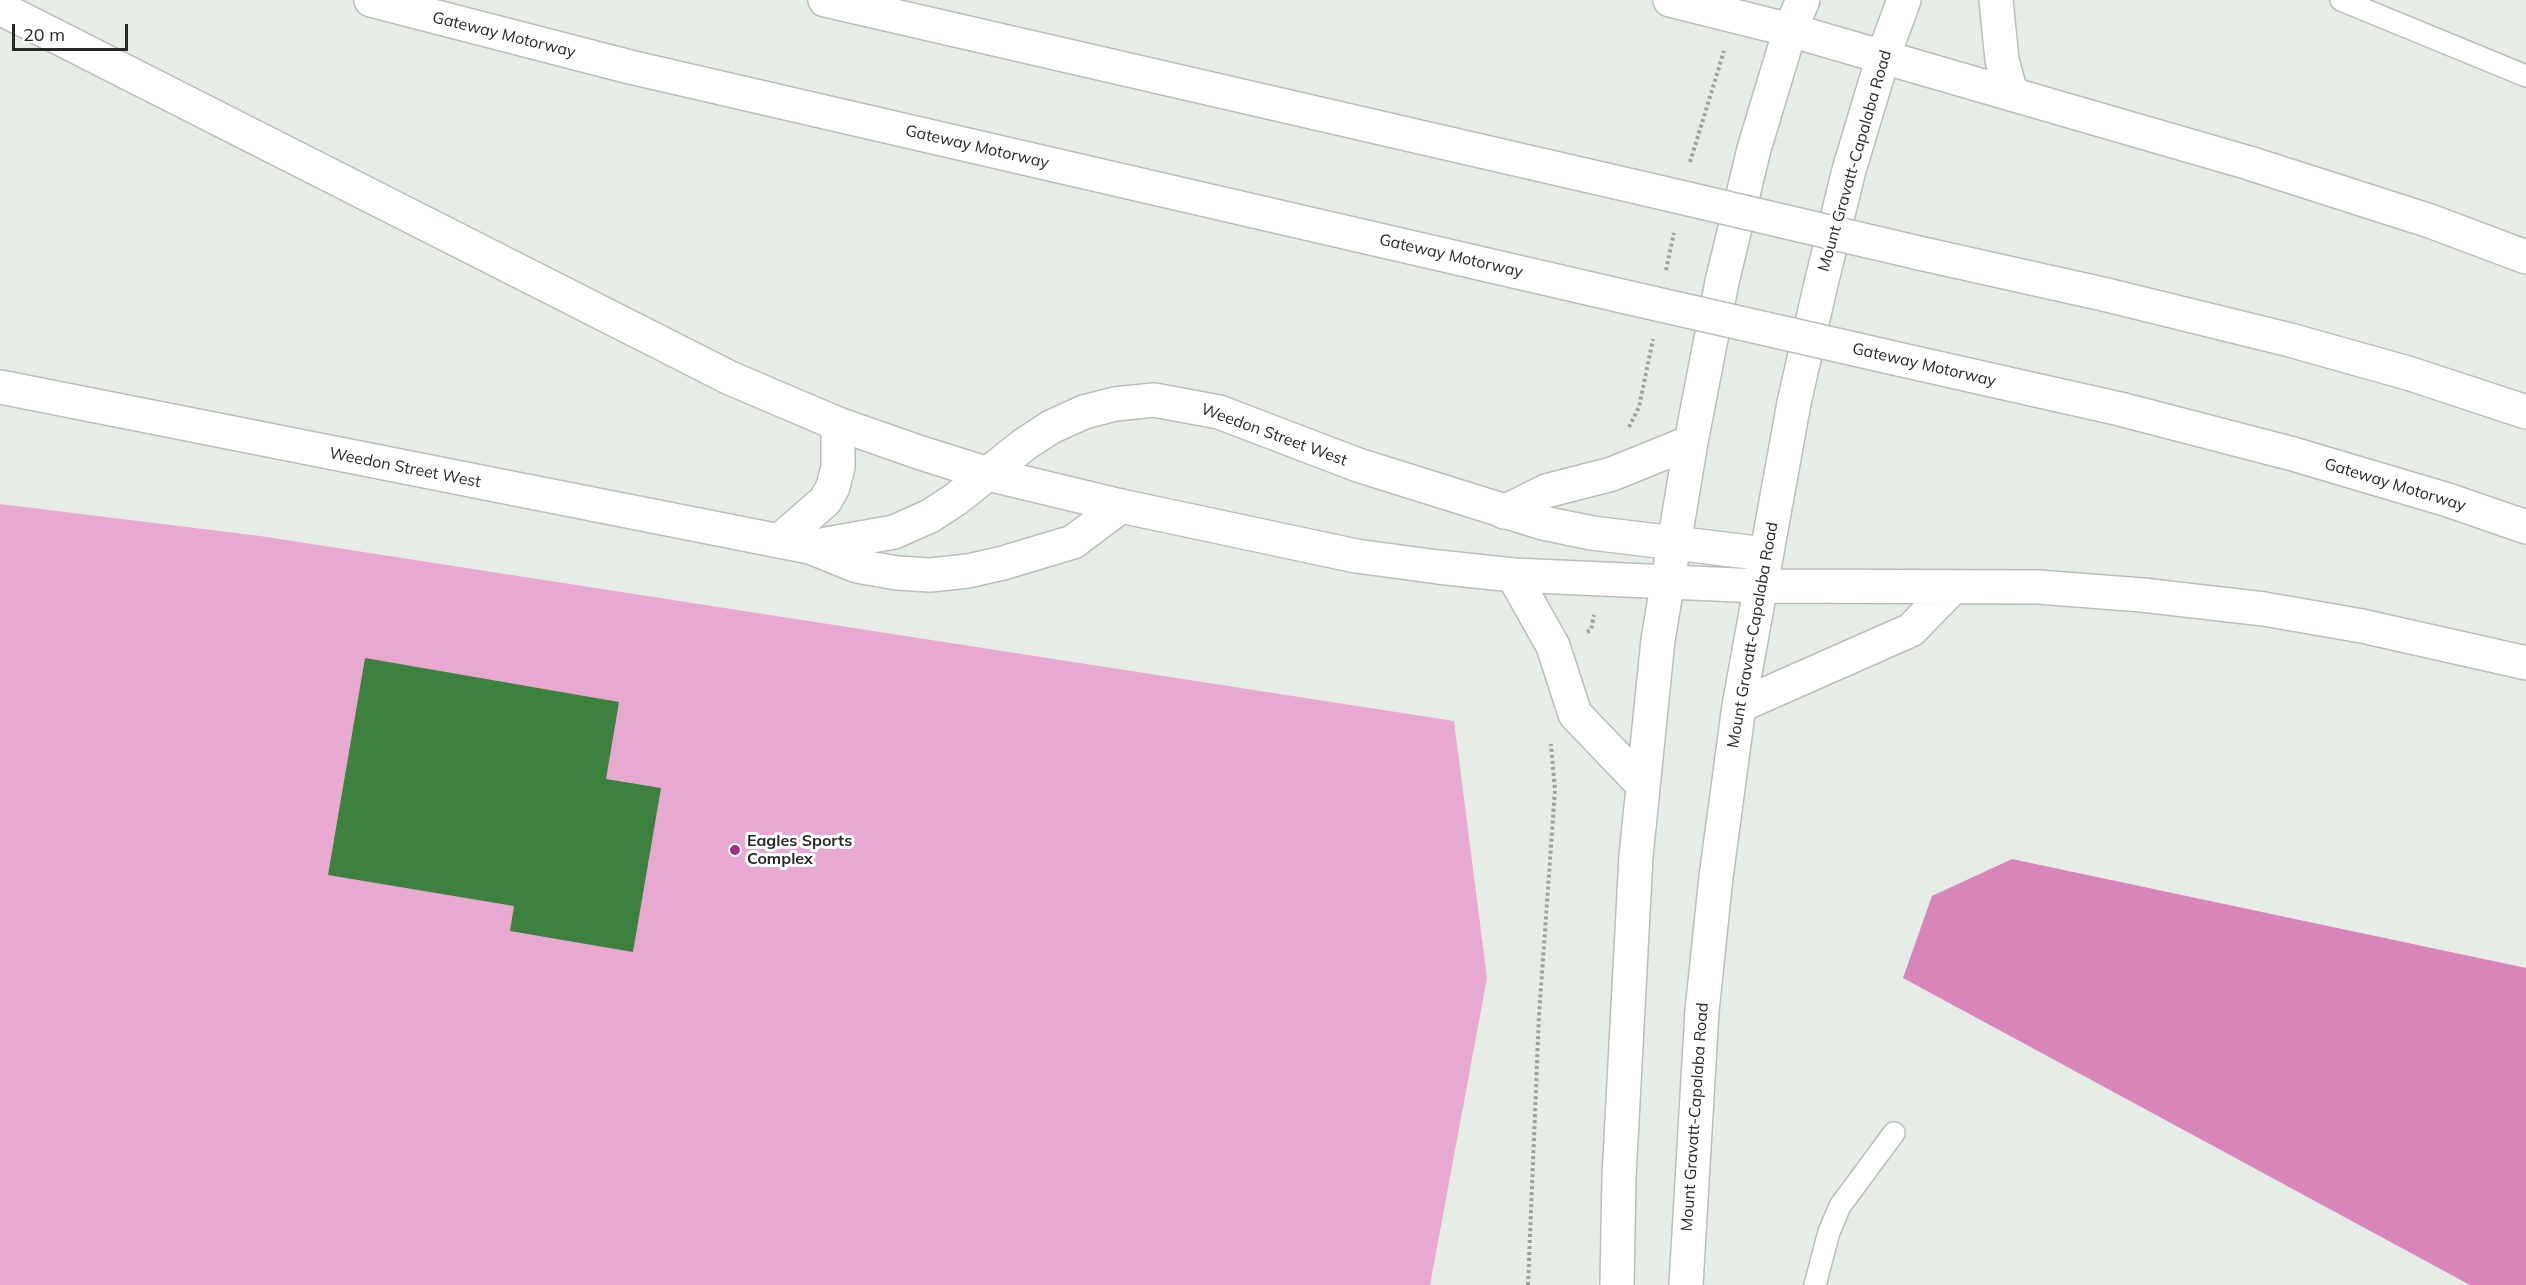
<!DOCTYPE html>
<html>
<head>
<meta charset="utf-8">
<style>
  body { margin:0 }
  #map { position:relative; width:2526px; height:1285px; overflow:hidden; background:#e6ede6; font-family:Mulish,sans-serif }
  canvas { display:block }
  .scale { position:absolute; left:12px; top:24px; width:116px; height:27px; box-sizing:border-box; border:3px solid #262926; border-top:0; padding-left:8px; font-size:18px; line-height:21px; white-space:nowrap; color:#262926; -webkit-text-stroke:4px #fff; paint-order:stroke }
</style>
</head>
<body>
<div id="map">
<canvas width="2526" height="1285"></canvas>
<div class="scale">20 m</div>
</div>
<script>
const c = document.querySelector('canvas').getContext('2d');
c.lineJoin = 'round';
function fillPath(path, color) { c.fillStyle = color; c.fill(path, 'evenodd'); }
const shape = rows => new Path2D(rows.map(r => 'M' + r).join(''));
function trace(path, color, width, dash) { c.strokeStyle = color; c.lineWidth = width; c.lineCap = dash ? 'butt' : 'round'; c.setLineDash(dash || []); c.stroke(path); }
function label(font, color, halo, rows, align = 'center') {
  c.font = font + ' Mulish,sans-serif'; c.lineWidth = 6; c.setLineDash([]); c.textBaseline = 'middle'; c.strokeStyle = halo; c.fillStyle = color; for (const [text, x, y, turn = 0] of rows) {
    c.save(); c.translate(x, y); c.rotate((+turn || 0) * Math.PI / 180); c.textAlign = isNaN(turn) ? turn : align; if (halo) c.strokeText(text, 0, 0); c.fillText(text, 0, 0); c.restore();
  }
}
fillPath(shape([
  [0,504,260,536,1454,721,1487,978,1430,1285,0,1285]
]), '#e8a9d0');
fillPath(shape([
  [2012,859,2526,968,2526,1285,2470,1285,1903,978,1932,896]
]), '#d886b9');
fillPath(shape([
  [365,658,619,702,606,779,661,788,633,952,510,931,514,906,328,875]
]), '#3e803d');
const lane = shape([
  [2341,0,2526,76],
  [1815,1285,1829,1232,1840,1206,1894,1133]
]);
const street = shape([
  [0,387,779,541,810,547,857,566,897,573,930,575,968,571,1003,563,1073,542,1121,506,1356,556,1438,567,1513,575,1759,586],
  [810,547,894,532,930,516,956,499,1025,444,1051,427,1084,412,1115,404,1154,400,1219,412,1358,465,1543,523,1592,533,1765,554]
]);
const highway = shape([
  [371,0,630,67,1626,297],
  [825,0,1650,190],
  [1670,0,1790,30,2249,163,2430,221,2526,257],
  [1996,0,2002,60,2011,93],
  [0,8,730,378,838,424,921,453,988,474,1121,506],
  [1919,253,2107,295,2290,340,2411,374,2526,412],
  [1898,359,2120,409,2293,454,2448,500,2526,527],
  [1504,512,1546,491,1612,474,1691,442],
  [779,541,825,501,833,487,838,467,838,424],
  [1513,575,1553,646,1575,714,1641,783],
  [1759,586,2038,587,2142,595,2264,609,2362,626,2526,663],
  [1739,706,1911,630,1953,587],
  [1617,1285,1619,1177,1636,856,1658,640,1691,442,1722,282,1754,149,1790,30,1803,0],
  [1686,1285,1702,1011,1716,877,1739,706,1794,403,1820,288,1849,170,1883,57,1904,0]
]);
trace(lane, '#b9bfb8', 24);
trace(street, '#b9bfb8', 36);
trace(highway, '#b9bfb8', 36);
trace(shape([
  [1690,162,1724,51],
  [1666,270,1674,233],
  [1629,427,1639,407,1653,339],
  [1587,632,1591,630,1594,615],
  [1528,1285,1539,1015,1555,790,1551,744]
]), '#9ca19c', 4, [3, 3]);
trace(lane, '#fff', 21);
trace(street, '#fff', 33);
trace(highway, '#fff', 33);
const highwayBridge = shape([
  [1650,190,1919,253],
  [1626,297,1898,359]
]);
trace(highwayBridge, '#b9bfb8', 36, []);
trace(highwayBridge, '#fff', 33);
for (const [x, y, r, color] of [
  [735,850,6,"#a62d83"]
]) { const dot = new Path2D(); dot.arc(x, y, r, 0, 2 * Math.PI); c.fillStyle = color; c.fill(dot); trace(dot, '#fff', 2); }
label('16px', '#262926', '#fff', [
  ["Gateway Motorway",504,35,14],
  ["Gateway Motorway",977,147,13],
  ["Mount Gravatt-Capalaba Road",1855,161,-74],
  ["Gateway Motorway",1451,256,13],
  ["Gateway Motorway",1924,365,13],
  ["Weedon Street West",1274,435,20],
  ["Weedon Street West",405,468,11],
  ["Gateway Motorway",2395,485,17],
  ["Mount Gravatt-Capalaba Road",1753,635,-80],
  ["Mount Gravatt-Capalaba Road",1695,1117,-86]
]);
label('bold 16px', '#262926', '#fff', [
  ["Eagles Sports",747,841],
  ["Complex",747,859]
], 'left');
</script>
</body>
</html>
